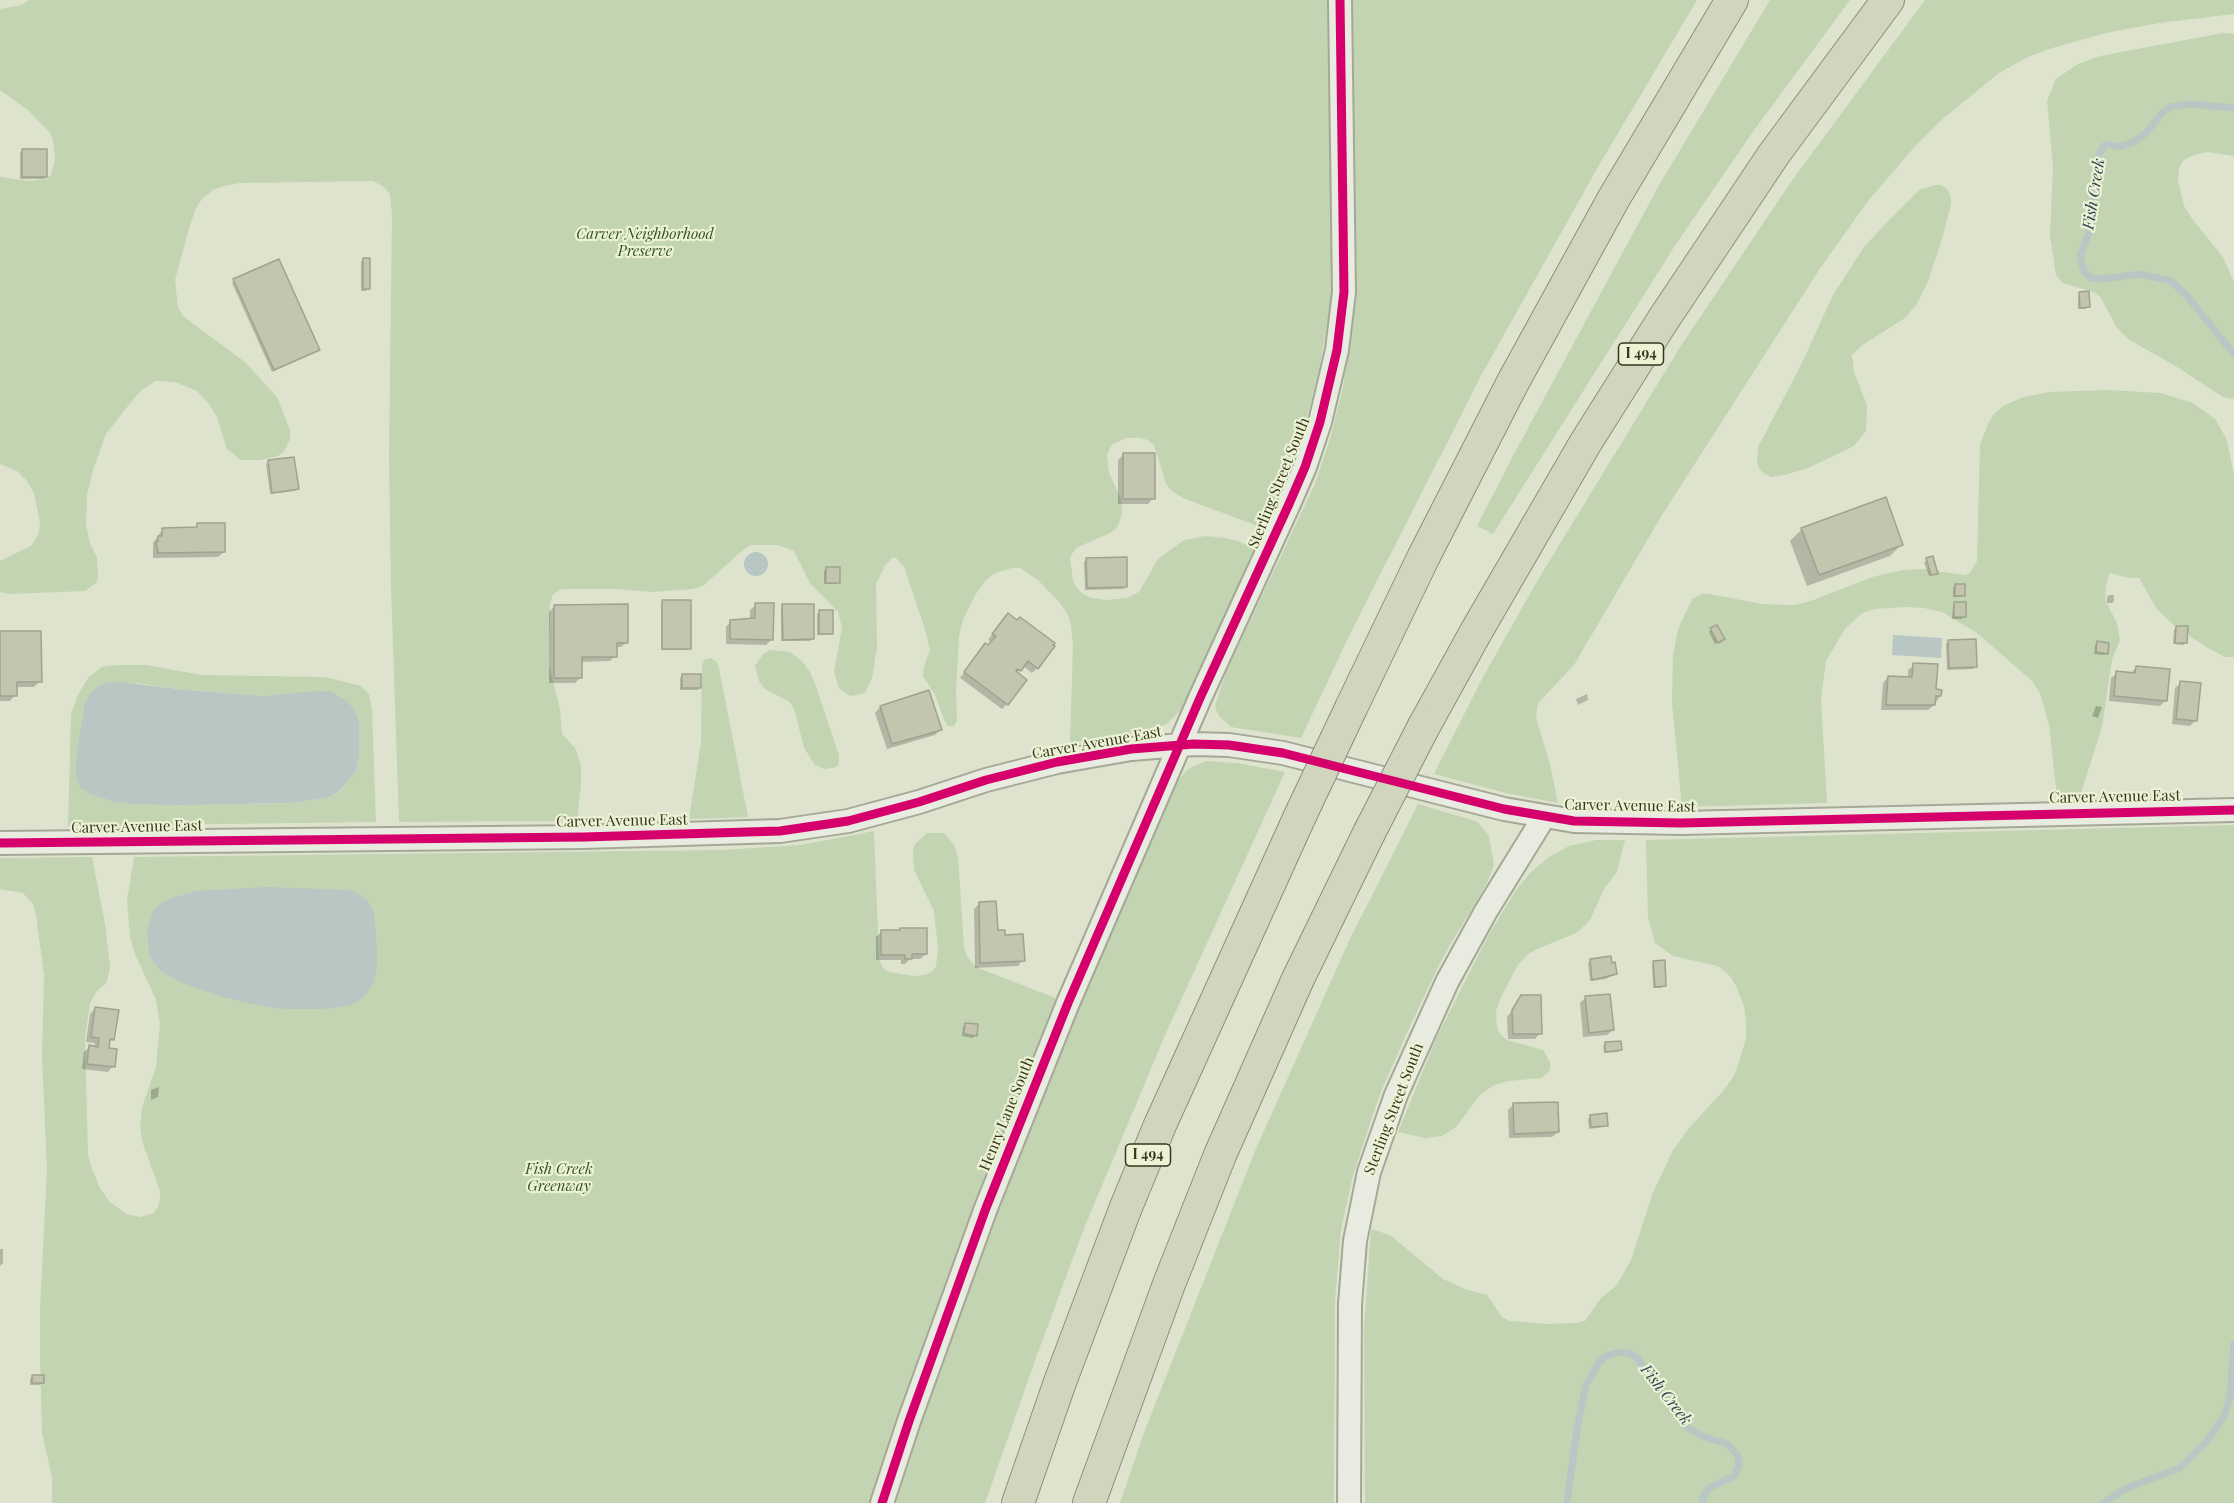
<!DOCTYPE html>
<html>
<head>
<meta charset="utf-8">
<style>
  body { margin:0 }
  canvas { display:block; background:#dee3ce }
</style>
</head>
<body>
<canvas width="2234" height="1503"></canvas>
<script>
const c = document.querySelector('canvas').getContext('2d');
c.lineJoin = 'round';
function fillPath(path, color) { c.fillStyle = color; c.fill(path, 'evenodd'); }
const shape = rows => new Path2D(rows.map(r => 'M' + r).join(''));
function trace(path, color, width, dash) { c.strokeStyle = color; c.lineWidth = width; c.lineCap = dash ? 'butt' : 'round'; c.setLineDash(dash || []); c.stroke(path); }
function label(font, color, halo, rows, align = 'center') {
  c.font = font + ' "Playfair Display",serif'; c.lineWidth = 4.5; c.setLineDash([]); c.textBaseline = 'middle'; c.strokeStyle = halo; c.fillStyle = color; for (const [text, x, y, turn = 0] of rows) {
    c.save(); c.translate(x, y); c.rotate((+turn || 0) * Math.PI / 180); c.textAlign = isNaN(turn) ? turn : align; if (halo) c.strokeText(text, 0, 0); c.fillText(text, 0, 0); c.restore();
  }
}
fillPath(shape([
  [29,0,1329,0,1332,297,1320,365,1305,424,1263,528,1183,498,1172,491,1166,484,1154,445,1148,440,1140,438,1127,438,1112,444,1107,455,1109,473,1121,499,1122,513,1119,523,1116,529,1110,533,1076,548,1070,557,1073,581,1077,588,1083,594,1092,598,1106,600,1127,598,1139,592,1158,559,1184,540,1205,536,1224,538,1238,541,1255,549,1182,709,1169,722,1158,729,1070,743,1073,645,1071,625,1068,615,1060,603,1038,580,1020,568,1012,568,995,573,986,580,976,594,963,620,959,636,956,692,957,720,954,726,948,726,945,722,935,695,923,676,924,666,930,650,925,629,904,567,896,558,892,558,884,567,876,584,877,647,872,678,865,693,850,696,839,688,834,672,842,628,838,612,810,583,794,551,778,545,751,545,743,550,704,585,693,589,652,592,619,589,562,589,553,594,550,604,549,665,560,709,562,734,575,748,581,765,581,785,577,821,399,822,391,587,389,456,392,214,390,194,383,186,373,181,240,183,224,186,213,190,202,199,196,208,190,225,175,280,178,308,184,317,245,362,277,397,290,430,290,439,284,452,278,456,260,460,241,460,227,449,217,417,208,403,197,391,175,382,155,381,141,391,131,402,106,434,93,470,87,495,86,526,90,543,97,558,98,575,97,582,85,591,9,594,0,592,0,561,31,546,39,533,40,523,34,493,27,481,17,471,0,464,0,177,30,181,46,179,51,175,55,159,53,140,50,133,28,110,0,90,0,9,21,5],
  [1351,0,1697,0,1598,167,1482,374,1351,632,1301,738,1231,727,1218,715,1215,706,1226,672,1314,486,1330,439,1343,387,1354,314,1356,273],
  [1770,0,1850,0,1752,133,1676,244,1493,534,1477,526,1513,456,1658,187],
  [1925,0,2234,0,2234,14,2159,23,2106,33,2049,49,2028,57,1999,73,1945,117,1918,143,1868,201,1819,270,1662,515,1574,665,1538,703,1536,718,1550,764,1558,803,1506,793,1434,774,1483,677,1539,578,1682,344,1793,179],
  [2223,33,2234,34,2234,156,2207,152,2194,155,2184,160,2179,168,2178,180,2184,206,2193,220,2223,257,2234,282,2234,399,2223,397,2177,367,2128,339,2117,328,2101,298,2096,293,2063,283,2056,275,2050,236,2053,168,2047,100,2056,79,2078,64,2100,56],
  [1934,185,1940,185,1946,188,1951,196,1951,204,1943,236,1927,284,1916,305,1905,318,1861,346,1852,355,1854,372,1867,405,1866,431,1854,446,1808,468,1785,475,1771,477,1765,474,1760,470,1757,463,1758,447,1801,365,1833,295,1864,247,1888,221,1919,190],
  [2109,390,2160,393,2193,403,2216,420,2227,440,2234,476,2234,657,2225,657,2208,648,2176,627,2156,608,2139,578,2129,578,2110,573,2106,585,2105,600,2117,623,2120,640,2112,660,2102,727,2080,796,2057,797,2049,725,2040,693,2032,681,1977,633,1942,612,1924,608,1904,607,1875,609,1862,613,1845,629,1826,661,1821,699,1827,803,1682,807,1672,702,1673,655,1678,629,1692,599,1702,594,1709,594,1762,604,1794,605,1811,601,1872,577,1903,570,1924,569,1964,575,1970,573,1977,561,1980,445,1988,424,1994,414,2003,406,2023,397,2049,392],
  [770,650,790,652,802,661,810,672,816,686,839,755,839,764,836,767,825,769,815,765,804,748,795,712,790,702,765,689,759,681,755,666,763,654],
  [710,658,716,661,719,668,748,817,689,819,701,742,702,667,704,660],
  [117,665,146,665,201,675,325,677,361,686,369,694,372,709,376,822,68,826,71,714,78,695,88,678,102,667],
  [136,683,187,690,264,696,339,695,355,711,359,721,359,757,356,771,340,792,330,797,294,803,260,804,115,802,90,794],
  [1206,761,1237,763,1285,772,1166,1033,1085,1226,1037,1355,985,1503,52,1503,52,1478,42,1432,40,1360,40,1309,47,1170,42,1057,44,975,36,915,33,904,23,893,0,889,0,858,92,857,105,924,110,967,107,982,96,992,90,1003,85,1039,88,1155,92,1169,100,1188,109,1201,126,1214,141,1217,154,1213,158,1207,160,1199,160,1191,143,1144,140,1126,142,1107,156,1067,160,1024,156,1000,135,954,130,937,127,900,134,857,721,850,801,845,874,831,879,959,883,968,889,972,914,976,925,975,933,971,936,966,938,949,934,911,914,870,913,852,915,844,927,833,944,833,954,845,958,857,964,947,967,956,973,964,981,969,1058,999,1082,998,1176,783,1188,769],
  [196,891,147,939,161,904,171,898],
  [1418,804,1478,822,1489,836,1494,865,1487,883,1443,957,1410,1026,1380,1094,1353,1175,1341,1230,1335,1300,1334,1503,1120,1503,1145,1430,1255,1151,1349,941],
  [2234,825,2234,1503,1365,1503,1364,1328,1371,1229,1390,1235,1443,1279,1468,1290,1487,1295,1502,1317,1510,1321,1547,1324,1577,1323,1585,1321,1601,1298,1616,1286,1631,1260,1652,1195,1673,1150,1690,1127,1724,1090,1735,1074,1746,1039,1746,1022,1744,1006,1736,986,1730,976,1718,966,1673,956,1655,943,1648,917,1646,840],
  [1596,840,1625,840,1617,872,1604,889,1590,920,1578,932,1535,950,1527,955,1517,966,1501,997,1496,1011,1497,1028,1501,1035,1507,1040,1543,1050,1550,1062,1550,1069,1547,1074,1541,1078,1509,1081,1494,1085,1480,1095,1456,1127,1442,1136,1425,1138,1398,1132,1436,1039,1489,934,1516,890,1530,873,1549,857,1569,846]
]), '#c2d4b1');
fillPath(shape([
  '744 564a12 12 0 1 1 24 0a12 12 0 1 1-24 0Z',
  [1893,635,1942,638,1941,658,1892,655],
  [120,682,187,690,264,696,318,691,332,692,347,701,355,711,359,721,359,757,356,771,340,791,330,797,294,803,177,805,134,804,115,802,90,794,80,787,76,775,77,753,85,703,91,692,99,686,107,683],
  [268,887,346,890,355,892,367,900,374,913,377,948,377,967,373,983,365,997,351,1005,325,1009,282,1009,254,1004,226,998,180,982,162,972,153,962,149,953,147,930,153,911,161,903,171,898,196,891]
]), '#b8c6c4');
fillPath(shape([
  [22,151,46,176,44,179,20,179,20,153],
  [363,259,368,289,366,291,361,291,361,262],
  [234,280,318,350,272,372,232,283],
  [2080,293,2088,306,2086,309,2078,309,2078,296],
  [1123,455,1153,498,1148,504,1118,504,1118,460],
  [268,462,297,488,295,491,270,494,266,464],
  [198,525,224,552,218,557,153,558,153,543,163,529,194,529],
  [1802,529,1901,545,1890,556,1807,586,1790,541],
  [1932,558,1936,573,1929,576,1924,562],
  [1087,559,1126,587,1123,589,1085,590,1084,562],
  [826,569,839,582,836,584,824,584,824,571],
  [1955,586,1964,595,1961,597,1953,597,1953,588],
  [2109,595,2114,595,2114,601,2112,603,2107,603,2107,597],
  [663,601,689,648,687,650,661,650,661,604],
  [1955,604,1964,617,1962,619,1952,619,1953,606],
  [756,605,771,640,766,645,726,644,726,627,731,621,750,620,750,610],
  [555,606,627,642,621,647,615,647,615,656,610,661,581,662,581,677,575,683,549,683,549,612],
  [783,606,813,639,810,641,781,641,781,608],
  [819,612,832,633,829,635,817,635,817,614],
  [1003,621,1037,668,1032,673,1023,666,1016,674,1007,704,1002,709,960,678,980,651,991,642,988,640],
  [2176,627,2186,643,2183,645,2173,644,2174,630],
  [1711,629,1721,641,1715,644,1709,632],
  [0,633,40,681,34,687,15,687,15,695,10,701,0,701],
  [1949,641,1976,667,1973,669,1947,670,1946,644],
  [2098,643,2107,653,2104,655,2094,654,2095,645],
  [1914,665,1940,696,1934,705,1928,710,1881,710,1883,683,1888,677,1908,678,1908,670],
  [2136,667,2166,700,2160,706,2109,701,2111,678,2117,673,2131,673],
  [682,676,700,687,698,690,680,690,680,678],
  [2181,683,2196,720,2190,726,2172,724,2175,688],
  [1587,694,1588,700,1578,705,1576,699],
  [2096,706,2102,707,2098,718,2092,716],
  [880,707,941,729,935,735,887,749,875,713],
  [980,903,996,932,1004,937,1023,960,1018,966,975,968,974,909],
  [881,932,926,954,920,959,910,959,905,964,901,964,901,960,876,960,876,937],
  [1590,961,1611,965,1616,974,1606,979,1590,981,1588,963],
  [1654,962,1665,985,1662,988,1653,988,1652,964],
  [1522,997,1540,1033,1535,1039,1508,1039,1507,1017],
  [1585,998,1613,1030,1607,1035,1583,1037,1580,1003],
  [95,1009,113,1039,108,1044,113,1066,108,1072,82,1069,84,1052,89,1047,94,1048,95,1043,86,1042,90,1014],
  [965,1024,975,1036,973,1038,962,1036,963,1027],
  [1605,1043,1620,1050,1618,1052,1604,1053,1603,1046],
  [159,1087,158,1097,151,1100,151,1090],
  [1513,1105,1558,1132,1552,1137,1509,1138,1508,1110],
  [1591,1116,1607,1125,1604,1127,1589,1129,1588,1119],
  [0,1249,3,1249,3,1263,0,1266],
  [32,1377,43,1382,40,1385,30,1385,30,1379]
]), '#0003');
trace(shape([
  [2234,108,2191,104,2170,107,2162,113,2146,133,2134,142,2118,147,2109,144,2104,146,2097,159,2092,224,2080,256,2084,271,2091,278,2102,279,2141,274,2171,281,2187,296,2234,354],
  [1567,1503,1577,1429,1586,1385,1599,1362,1606,1356,1620,1352,1631,1354,1637,1358,1688,1428,1702,1436,1727,1444,1737,1454,1739,1465,1734,1476,1709,1488,1703,1497,1703,1503],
  [2103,1503,2127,1488,2180,1468,2207,1441,2224,1416,2230,1398,2234,1344]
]), '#b8c6c4', 7);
const building = shape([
  [22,149,47,149,47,177,22,177,22,149],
  [363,258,370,258,370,289,363,289,363,258],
  [279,259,320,350,274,370,233,279,279,259],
  [2089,291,2090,307,2080,308,2079,292,2089,291],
  [1123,453,1155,453,1155,499,1123,499,1123,453],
  [294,457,299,489,272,493,268,460,294,457],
  [1886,497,1903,545,1819,575,1801,528,1886,497],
  [197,523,225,523,225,552,158,553,156,542,158,542,158,536,162,536,162,528,197,527,197,523],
  [1933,556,1938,574,1931,575,1926,558,1933,556],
  [1127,557,1127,587,1087,588,1086,558,1127,557],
  [826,567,840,567,840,583,826,583,826,567],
  [1955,584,1965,584,1965,596,1955,596,1955,584],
  [662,600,691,600,691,649,662,649,662,600],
  [1954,602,1966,602,1966,617,1954,617,1954,602],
  [755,603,774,603,773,640,730,639,730,620,755,618,755,603],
  [628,604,628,643,617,643,617,657,582,657,582,678,554,678,554,605,628,604],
  [782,604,814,604,814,639,783,640,782,604],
  [819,610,833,610,833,634,819,634,819,610],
  [1008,613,1017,620,1020,617,1055,643,1053,645,1055,646,1038,669,1028,661,1021,671,1017,669,1016,671,1027,680,1008,705,964,672,985,643,988,645,996,636,992,634,1008,613],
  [1717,625,1725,639,1718,643,1710,628,1717,625],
  [2176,626,2188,626,2187,643,2175,643,2176,626],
  [0,631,41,631,42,682,17,682,17,696,0,696,0,631],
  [1976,639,1977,667,1949,668,1948,640,1976,639],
  [2097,641,2109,643,2108,654,2096,652,2097,641],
  [1913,663,1938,664,1936,689,1942,690,1941,696,1936,696,1935,705,1886,705,1888,676,1912,677,1913,663],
  [2136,666,2170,669,2167,701,2114,696,2116,671,2135,673,2136,666],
  [682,674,701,674,701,688,682,688,682,674],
  [2180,681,2201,683,2197,721,2176,719,2180,681],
  [929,690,942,730,892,744,880,706,929,690],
  [996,901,998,930,1005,930,1005,935,1023,934,1025,961,980,963,979,902,996,901],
  [900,928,927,928,927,954,912,954,912,959,905,959,905,955,881,955,881,930,900,930,900,928],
  [1611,956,1612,963,1615,962,1617,974,1592,980,1590,959,1611,956],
  [1665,960,1666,986,1655,987,1653,961,1665,960],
  [1610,994,1614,1030,1589,1033,1585,996,1610,994],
  [1521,995,1541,995,1542,1034,1513,1034,1512,1010,1521,995],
  [95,1007,119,1010,114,1040,110,1039,109,1048,117,1049,115,1067,87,1064,89,1045,98,1047,99,1038,91,1037,95,1007],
  [965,1023,978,1024,977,1036,964,1034,965,1023],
  [1621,1041,1622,1050,1605,1052,1605,1042,1621,1041],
  [1558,1102,1559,1132,1514,1134,1513,1103,1558,1102],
  [1607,1113,1608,1126,1591,1127,1590,1115,1607,1113],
  [32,1375,44,1375,44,1383,32,1383,32,1375]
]);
fillPath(building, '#c4c5af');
trace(building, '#a0a28d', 1.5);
const minor = shape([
  [0,843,584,837,780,831,848,821,919,802,986,780,1057,762,1131,749,1194,744,1229,745,1283,753,1504,809,1574,821,1681,823,2234,810],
  [882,1503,909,1421,986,1208,1068,1003,1200,698,1289,504,1305,467,1320,422,1337,350,1344,292,1340,0],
  [1349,1503,1350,1304,1355,1241,1369,1172,1396,1095,1447,982,1486,911,1544,817]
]);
const highway = shape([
  [1351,708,1423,558,1513,382,1614,198,1732,0],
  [1424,726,1477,630,1586,442,1663,320,1774,154,1888,0],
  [1018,1503,1060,1382,1126,1207,1160,1125,1300,816],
  [1089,1503,1169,1284,1220,1155,1297,981,1369,833]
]);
trace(minor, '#a5a897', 26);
trace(highway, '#8c8e7e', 34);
trace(minor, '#e8ebdf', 22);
trace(highway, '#d2d5be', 32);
const highwayBridge = shape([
  [1300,816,1351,708],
  [1369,833,1424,726]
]);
trace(highwayBridge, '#8c8e7e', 34, []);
trace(highwayBridge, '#d2d5be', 32);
trace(shape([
  [0,843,584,837,780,831,848,821,919,802,986,780,1057,762,1131,749,1194,744,1229,745,1283,753,1504,809,1574,821,1681,823,2234,810],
  [882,1503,909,1421,986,1208,1068,1003,1200,698,1289,504,1305,467,1320,422,1337,350,1344,292,1340,0]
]), '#d6006c', 9);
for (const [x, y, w] of [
  [1641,354,45],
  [1148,1155,45]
]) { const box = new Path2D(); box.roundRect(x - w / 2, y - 11, w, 22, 4.5); c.fillStyle = '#ecf3d5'; c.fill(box); trace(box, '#36361f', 1.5); }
label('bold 14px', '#36361f', null, [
  ["I 494",1641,354],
  ["I 494",1148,1155]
]);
label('italic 15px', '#325128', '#ecf3d5', [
  ["Carver Neighborhood",645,234],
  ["Preserve",645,251],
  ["Fish Creek",559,1169],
  ["Greenway",559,1186]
]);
label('15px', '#36361f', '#ecf3d5', [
  ["Sterling Street South",1279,483,-68],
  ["Carver Avenue East",1097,743,-10],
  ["Carver Avenue East",2115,797,-1],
  ["Carver Avenue East",1630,806,1],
  ["Carver Avenue East",622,821,-1],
  ["Carver Avenue East",137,827,-1],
  ["Sterling Street South",1394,1109,-69],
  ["Henry Lane South",1007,1114,-68]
]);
label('italic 16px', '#304455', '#ecf3d5', [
  ["Fish Creek",2094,194,-81],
  ["Fish Creek",1666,1395,52]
]);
</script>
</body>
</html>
